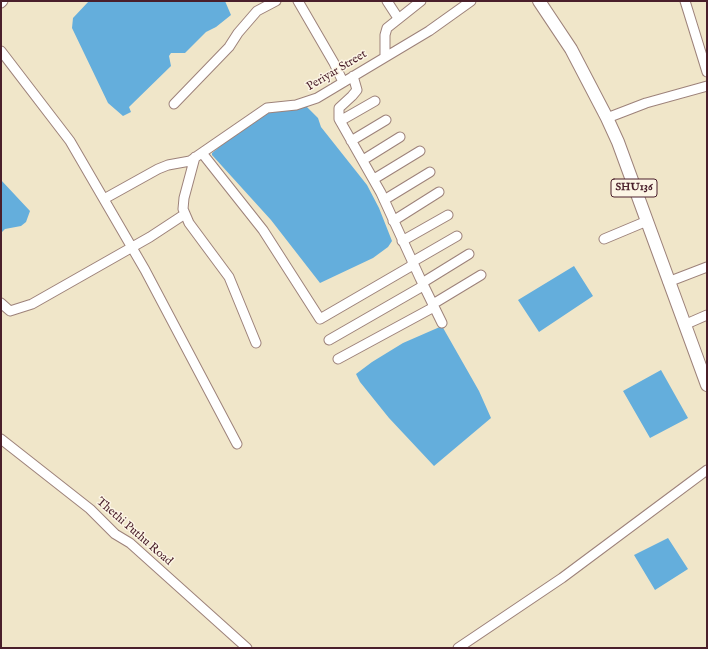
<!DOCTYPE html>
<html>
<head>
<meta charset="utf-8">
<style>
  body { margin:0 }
  #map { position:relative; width:708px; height:649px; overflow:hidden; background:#f0e6c9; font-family:"IM FELL English",serif }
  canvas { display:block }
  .frame { position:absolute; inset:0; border:2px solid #4a1f2b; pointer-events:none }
</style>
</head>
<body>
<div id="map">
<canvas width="708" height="649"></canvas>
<div class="frame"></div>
</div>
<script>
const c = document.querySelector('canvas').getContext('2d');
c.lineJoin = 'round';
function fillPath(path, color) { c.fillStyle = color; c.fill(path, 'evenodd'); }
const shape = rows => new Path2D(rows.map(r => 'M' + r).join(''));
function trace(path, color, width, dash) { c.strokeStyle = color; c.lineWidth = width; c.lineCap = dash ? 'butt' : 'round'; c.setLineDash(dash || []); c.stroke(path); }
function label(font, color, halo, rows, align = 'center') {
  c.font = font + ' "IM FELL English",serif'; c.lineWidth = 3; c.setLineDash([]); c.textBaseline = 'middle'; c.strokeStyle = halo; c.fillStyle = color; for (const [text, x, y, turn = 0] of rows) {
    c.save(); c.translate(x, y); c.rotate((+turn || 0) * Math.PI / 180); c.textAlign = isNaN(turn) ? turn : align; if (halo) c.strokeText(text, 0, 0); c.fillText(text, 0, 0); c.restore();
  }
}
fillPath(shape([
  [89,1,225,1,231,15,216,27,206,32,185,53,171,53,169,56,171,66,129,107,131,112,123,116,108,103,72,28,73,18],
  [306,106,318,118,321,127,367,185,379,208,392,241,388,247,373,258,320,283,271,220,212,155,212,153,223,144,266,113],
  [1,180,30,211,26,222,21,226,5,229,1,233],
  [574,266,593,296,539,332,518,300],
  [442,326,479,391,491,418,434,466,389,418,360,382,356,374,372,362,403,343],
  [661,370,688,418,650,438,623,391],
  [668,538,688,569,655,590,634,555]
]), '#64aedc');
const minor = shape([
  [298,1,334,63,343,82],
  [387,1,398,18],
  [685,1,707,72],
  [1,3,3,1],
  [1,51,70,141,145,270,237,444],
  [385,56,385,35,387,28,421,1],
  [353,76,357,90,352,96,339,108,339,119,381,193,420,278,442,323],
  [174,104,229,47,238,33,257,11,276,1],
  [607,118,646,103,707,86],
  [340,121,375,101],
  [351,141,386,120],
  [202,153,263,230,320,319,413,265],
  [195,157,184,198,183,209,189,223,229,277,256,343],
  [363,160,400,137],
  [374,179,420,151],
  [104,199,158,169,168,165,190,161,267,108,296,105,317,98,429,31,471,1],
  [384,200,430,172],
  [393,221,439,192],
  [604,239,647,221],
  [402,241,448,215],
  [412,262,457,236],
  [668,282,707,267],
  [422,283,469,254],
  [1,303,10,311,32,304,150,237,185,214],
  [433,304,481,275],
  [684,325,707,315],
  [329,340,423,286],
  [338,359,434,307],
  [1,439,90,509,115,534,130,543,247,648],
  [458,648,562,578,707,470]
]);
const major = shape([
  [539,1,571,49,607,118,618,142,707,385]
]);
trace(minor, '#9d827a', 11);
trace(major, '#9d827a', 14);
trace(minor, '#fff', 9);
trace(major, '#fff', 12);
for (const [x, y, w] of [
  [634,188,46]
]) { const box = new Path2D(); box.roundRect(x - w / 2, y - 9, w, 18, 3); c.fillStyle = '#fcf5e5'; c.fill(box); trace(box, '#4a1f2b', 1); }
label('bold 11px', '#4a1f2b', null, [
  ["SHU136",634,188]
]);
label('12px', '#4a1f2b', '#fcf5e5', [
  ["Periyar Street",337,71,-31],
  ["Thethi Puthu Road",134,532,41]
]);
</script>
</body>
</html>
